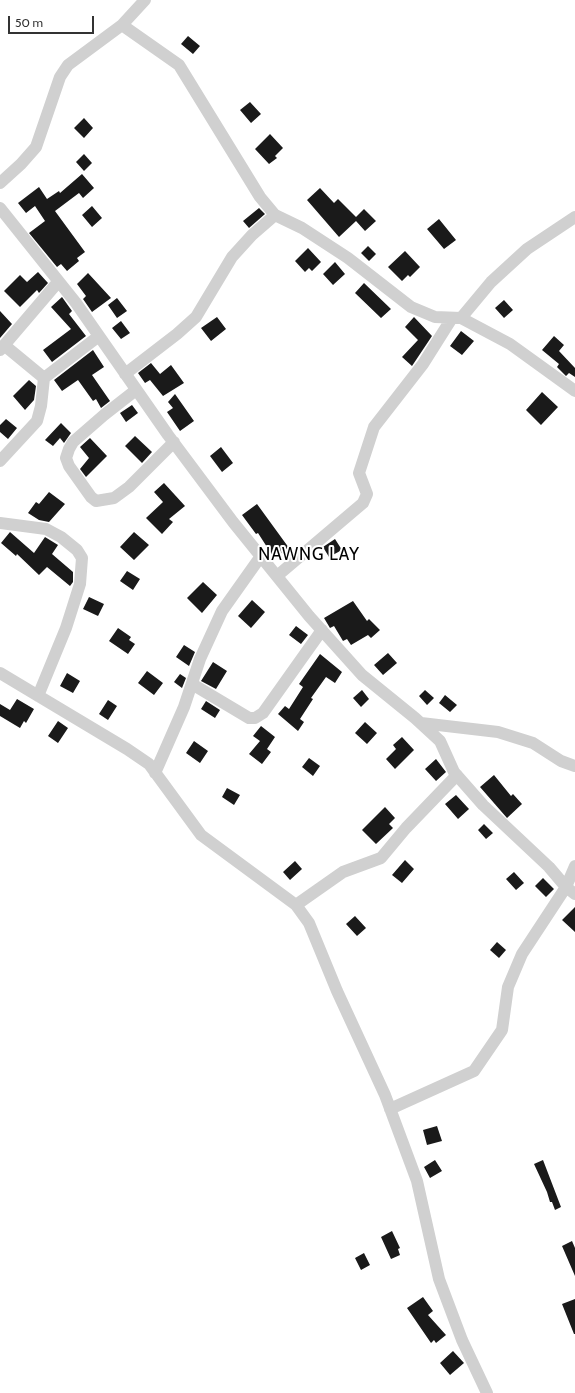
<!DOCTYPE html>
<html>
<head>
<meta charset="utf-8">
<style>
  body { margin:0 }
  #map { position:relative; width:575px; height:1393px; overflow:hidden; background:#fff; font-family:Cabin,sans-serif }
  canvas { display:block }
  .scale { position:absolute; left:8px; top:16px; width:86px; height:18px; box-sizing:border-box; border:2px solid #333; border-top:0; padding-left:5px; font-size:12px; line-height:14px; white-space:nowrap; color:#333; -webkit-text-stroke:3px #fff; paint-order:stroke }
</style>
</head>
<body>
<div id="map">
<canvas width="575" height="1393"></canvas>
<div class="scale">50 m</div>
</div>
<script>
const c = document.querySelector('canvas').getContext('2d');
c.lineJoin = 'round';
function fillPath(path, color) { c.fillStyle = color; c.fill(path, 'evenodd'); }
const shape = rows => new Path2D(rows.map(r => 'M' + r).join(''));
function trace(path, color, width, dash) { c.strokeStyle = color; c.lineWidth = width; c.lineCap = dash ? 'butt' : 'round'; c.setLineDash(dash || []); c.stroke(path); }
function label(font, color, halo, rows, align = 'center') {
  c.font = font + ' Cabin,sans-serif'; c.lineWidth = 4; c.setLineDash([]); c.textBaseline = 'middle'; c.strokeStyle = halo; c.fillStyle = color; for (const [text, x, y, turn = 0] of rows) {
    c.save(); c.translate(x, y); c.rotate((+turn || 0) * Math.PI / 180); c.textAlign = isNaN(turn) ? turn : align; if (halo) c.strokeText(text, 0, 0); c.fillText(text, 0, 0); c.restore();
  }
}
fillPath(shape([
  [188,36,200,46,193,54,181,44],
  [250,102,261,114,251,123,240,110],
  [84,118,93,128,84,138,74,128],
  [270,134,283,148,275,156,277,158,269,164,255,149],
  [84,154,92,163,84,171,76,162],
  [82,174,94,188,83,198,79,193,55,211,85,252,77,258,79,261,67,271,61,264,57,267,29,233,45,221,35,206,26,213,18,203,39,187,47,199,59,191,60,193],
  [320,188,334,203,338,199,356,217,364,209,376,221,365,231,356,221,339,237,307,200],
  [92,206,102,218,92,227,82,215],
  [259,208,265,214,249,228,243,221],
  [439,219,456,240,444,249,427,229],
  [368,246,376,254,369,261,361,253],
  [308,248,321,262,312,271,309,268,305,272,295,261],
  [405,251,420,267,410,277,408,275,402,281,388,267],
  [335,262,345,274,333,285,323,274],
  [38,272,48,283,39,293,37,290,20,307,4,291,20,275,27,282],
  [88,273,111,298,92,312,83,299,86,296,77,284],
  [364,283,391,309,381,318,355,293],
  [62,297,72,311,69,314,86,336,52,362,43,350,71,329,51,307],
  [117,298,127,311,117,318,108,305],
  [504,300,513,310,504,318,495,308],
  [0,311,12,324,0,338],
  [217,317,226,329,211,341,201,328],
  [414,317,432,336,412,366,402,357,418,340,405,327],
  [121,321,130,333,121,339,112,328],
  [461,331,474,341,462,355,450,346],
  [554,336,564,345,559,351,575,368,575,377,569,373,566,376,557,367,559,364,542,350],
  [93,350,104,367,92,375,110,401,101,408,96,399,93,401,78,380,62,391,54,380],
  [151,363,160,374,171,365,184,383,163,396,150,380,145,383,138,373],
  [29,380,36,386,34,400,25,410,13,396],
  [542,392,558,407,541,425,526,410],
  [175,394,194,421,180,431,167,412,173,408,168,402],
  [132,405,138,413,126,422,120,413],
  [6,419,17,428,8,439,0,432,0,425],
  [61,423,71,433,64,443,60,438,53,446,45,440],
  [135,436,152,452,142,463,125,446],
  [90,438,107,456,86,477,80,469,89,458,80,447],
  [221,447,233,463,222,472,210,456],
  [164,483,185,506,169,519,173,522,162,534,146,518,163,502,154,492],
  [49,492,65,504,49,522,39,520,28,513,36,502,39,504],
  [257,504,289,548,274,558,258,533,256,534,242,515],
  [10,532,34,553,45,537,58,545,52,554,73,572,73,582,70,586,47,567,39,575,17,554,16,556,1,543],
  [134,532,149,545,134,560,120,547],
  [335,539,342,550,329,557,323,547],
  [127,571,140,579,133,590,120,581],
  [203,582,217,595,202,613,187,598],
  [89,597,104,604,98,616,83,609],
  [252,600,265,612,251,628,238,616],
  [353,601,367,621,369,619,380,630,371,638,368,635,351,645,347,639,343,641,334,626,330,628,324,618],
  [296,626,308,635,301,644,289,635],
  [118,628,131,637,129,640,135,644,128,654,109,641],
  [184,645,195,652,189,666,176,657],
  [388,653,397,663,383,675,374,665],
  [320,654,342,672,335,683,326,677,311,698,313,699,300,719,304,722,298,731,278,714,285,706,289,709,303,687,299,684],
  [213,662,227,671,216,689,201,681],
  [147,671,163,683,154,695,138,683],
  [67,673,80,681,73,693,60,686],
  [180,674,186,678,182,688,174,682],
  [362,690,369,699,361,707,353,698],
  [425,690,434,698,427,705,419,696],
  [445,695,457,705,450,712,439,703],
  [17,699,34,709,26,723,24,721,20,728,0,716,0,704,10,710],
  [108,700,117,706,108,720,99,714],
  [206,701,220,710,215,718,201,709],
  [58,721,68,728,58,743,48,736],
  [365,722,377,733,367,744,355,733],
  [261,726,275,737,267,749,271,752,262,764,249,754,260,741,253,736],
  [402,737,414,750,395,769,386,759,396,749,393,745],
  [194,741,208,751,200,763,186,753],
  [309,758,320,766,313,776,302,767],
  [436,759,446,772,436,781,425,769],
  [494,775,511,796,513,794,522,804,507,818,480,787],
  [227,788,240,795,234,805,222,797],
  [456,795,469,809,458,819,445,804],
  [385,807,395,818,389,824,393,828,376,844,362,830],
  [484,824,493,833,486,839,478,830],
  [405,860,414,869,402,883,392,875],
  [295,861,302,869,290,880,283,872],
  [514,872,524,883,516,890,506,879],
  [543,878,554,889,546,897,535,886],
  [575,907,575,932,562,920],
  [355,916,366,928,357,936,346,924],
  [497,942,506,950,499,958,490,950],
  [437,1126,442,1141,427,1145,423,1130],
  [435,1160,442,1171,430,1178,424,1167],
  [543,1160,561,1207,555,1210,552,1202,550,1202,547,1192,534,1164],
  [392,1231,400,1248,398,1249,400,1255,391,1259,381,1237],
  [572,1241,575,1248,575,1276,562,1246],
  [364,1253,370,1265,361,1270,355,1258],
  [423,1297,433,1311,428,1315,446,1335,436,1343,434,1340,431,1343,407,1308],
  [575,1299,575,1334,574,1334,562,1304],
  [453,1351,464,1363,450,1375,440,1363]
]), '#1a1a1a');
trace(shape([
  [122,25,179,65,260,197,275,215,302,228,348,258,411,307,435,317,461,318,510,344,575,391],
  [0,183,21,164,36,147,60,77,68,65,122,25,145,0],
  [0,208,76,303,168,435,233,522,309,616,362,675,415,718,440,741,454,772,483,805,549,867,566,887,522,954,508,987,502,1030,474,1071,390,1109],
  [461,318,491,282,527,249,575,217],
  [4,345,44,378],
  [0,350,58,282],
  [125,374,177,334,196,317,232,257,252,235,275,215],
  [136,390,104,415,73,442,69,449,66,458,69,466,91,497,96,501,114,498,129,487,174,442],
  [0,461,37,421,41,406,44,378,99,336],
  [0,523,46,529,61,537,77,550,82,558,80,584,66,628,38,696],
  [277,576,363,503,367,494,359,473,374,427,423,364,452,318],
  [0,673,127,749,149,764,201,835,296,905,309,923,337,991,385,1095,417,1181,439,1279,462,1340,487,1393],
  [192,684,249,718,255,718,263,713,322,630],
  [421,723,498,732,533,743,561,761,575,766],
  [155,773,184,707,200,659,222,611,261,556],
  [575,866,566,887,575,894],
  [296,905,343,872,381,858,406,828,457,775]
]), '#d0d0d0', 12);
c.letterSpacing = '1px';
label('17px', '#000', '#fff', [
  ["NAWNG LAY",309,555]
]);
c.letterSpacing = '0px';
</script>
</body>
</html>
